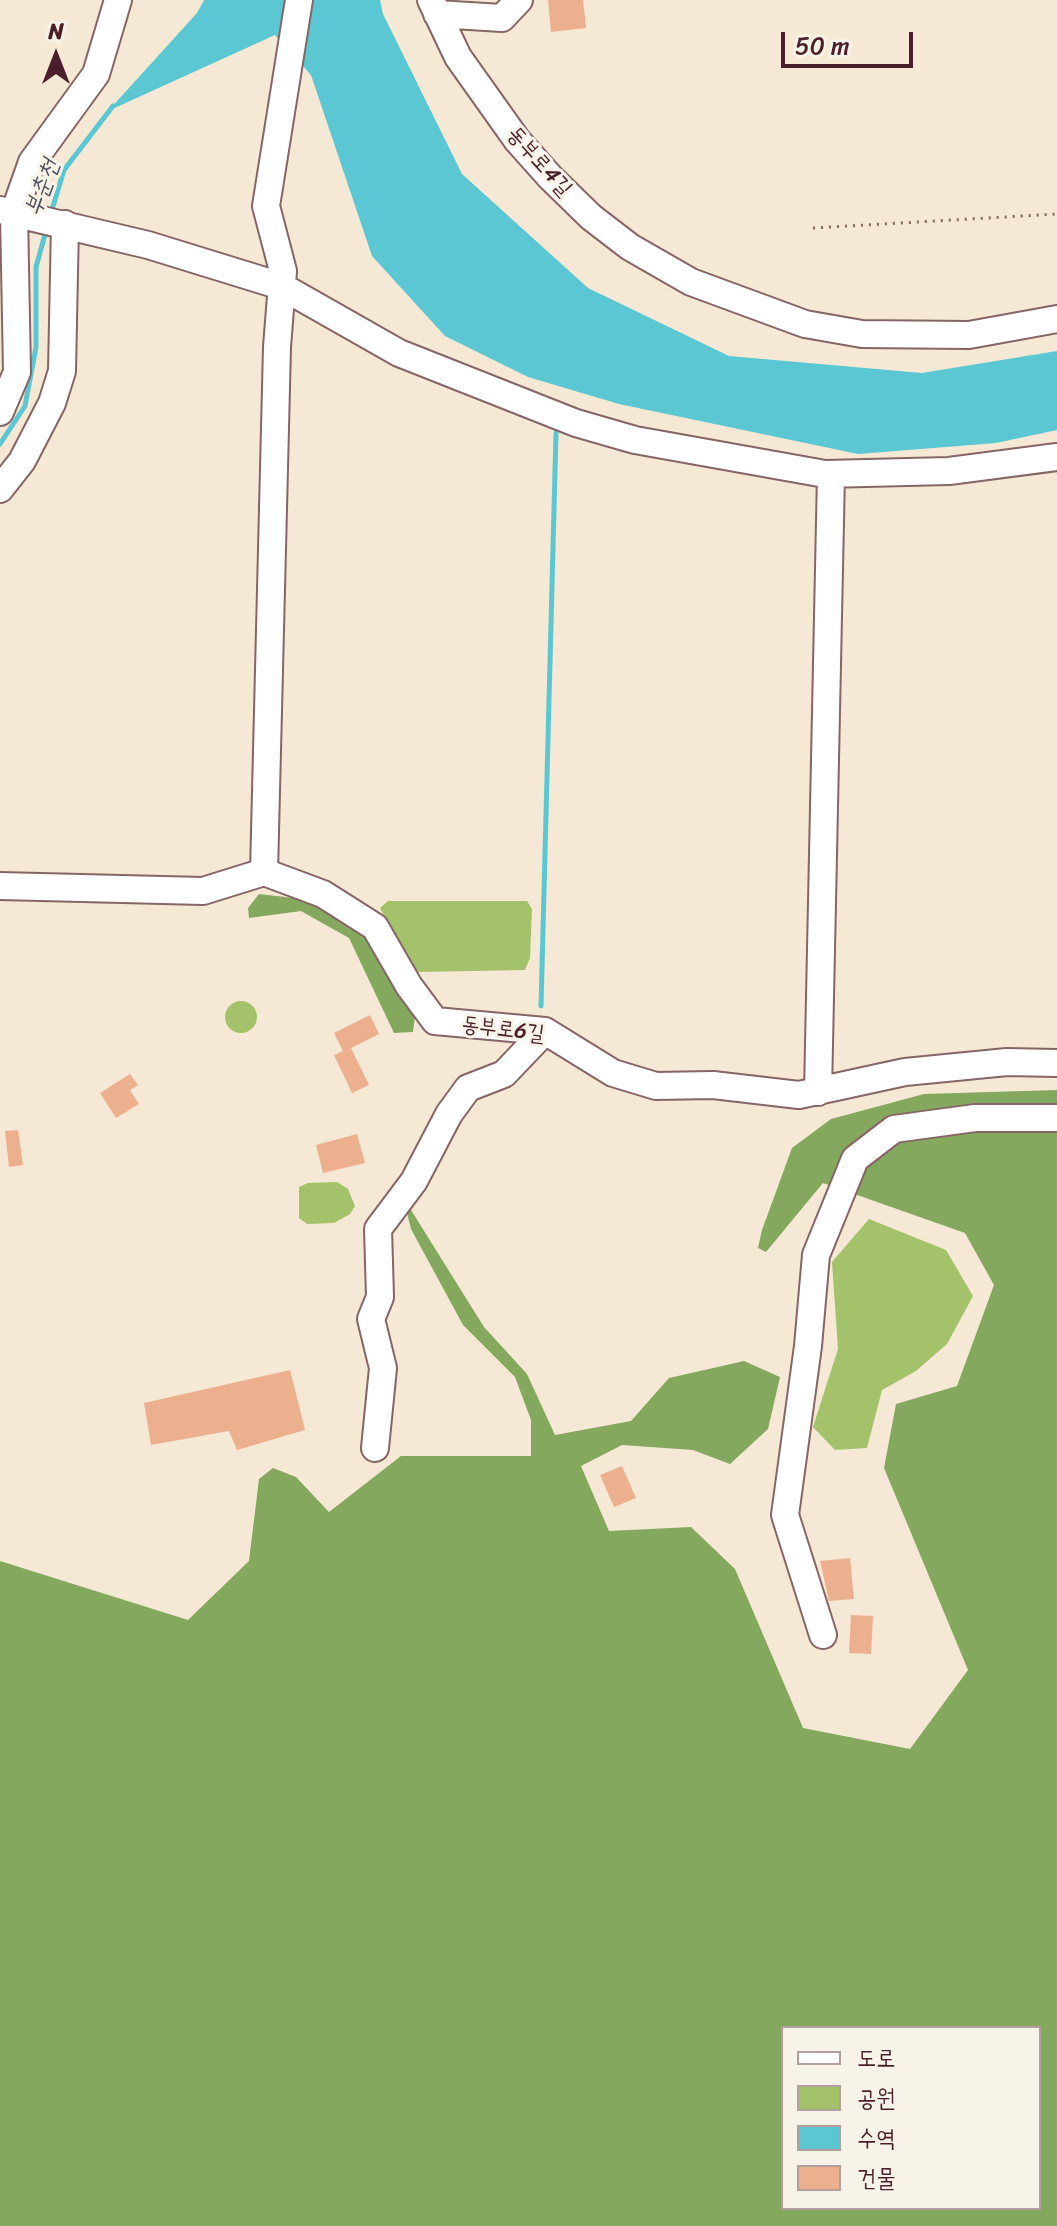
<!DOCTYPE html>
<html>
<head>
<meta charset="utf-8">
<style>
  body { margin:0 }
  #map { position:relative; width:1057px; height:2226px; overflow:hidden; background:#f5e8d4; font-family:Sriracha,"Poor Story",sans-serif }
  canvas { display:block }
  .legend { position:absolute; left:781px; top:2026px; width:260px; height:184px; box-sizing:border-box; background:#f7f3e8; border:2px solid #b29e9c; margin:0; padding:10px 14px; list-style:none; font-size:24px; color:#4a1f2b }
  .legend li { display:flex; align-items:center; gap:16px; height:40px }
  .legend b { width:40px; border:2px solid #b29e9c }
  .north { position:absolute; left:16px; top:16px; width:80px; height:80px; -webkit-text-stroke:6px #f7f3e8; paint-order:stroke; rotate:0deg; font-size:22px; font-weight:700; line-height:32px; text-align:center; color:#4a1f2b }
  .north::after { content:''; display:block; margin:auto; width:28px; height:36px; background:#4a1f2b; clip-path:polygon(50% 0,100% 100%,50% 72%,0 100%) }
  .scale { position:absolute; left:781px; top:32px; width:132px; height:36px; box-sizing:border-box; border:4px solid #4a1f2b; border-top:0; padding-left:10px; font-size:24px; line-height:28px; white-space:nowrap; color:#4a1f2b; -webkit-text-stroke:6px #f7f3e8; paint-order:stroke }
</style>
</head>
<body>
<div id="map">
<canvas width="1057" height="2226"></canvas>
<ul class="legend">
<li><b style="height:10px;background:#fff"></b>도로</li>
<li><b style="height:22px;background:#a4c26a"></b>공원</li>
<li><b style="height:22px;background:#5bc7d3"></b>수역</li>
<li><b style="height:22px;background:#ecb08f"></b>건물</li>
</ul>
<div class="north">N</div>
<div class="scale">50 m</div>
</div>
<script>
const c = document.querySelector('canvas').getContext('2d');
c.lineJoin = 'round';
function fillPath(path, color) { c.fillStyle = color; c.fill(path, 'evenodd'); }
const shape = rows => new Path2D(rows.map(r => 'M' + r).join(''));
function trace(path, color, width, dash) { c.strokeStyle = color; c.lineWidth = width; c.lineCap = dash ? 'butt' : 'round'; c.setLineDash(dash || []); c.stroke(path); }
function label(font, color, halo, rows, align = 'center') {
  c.font = font + ' Sriracha,"Poor Story",sans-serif'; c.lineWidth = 6; c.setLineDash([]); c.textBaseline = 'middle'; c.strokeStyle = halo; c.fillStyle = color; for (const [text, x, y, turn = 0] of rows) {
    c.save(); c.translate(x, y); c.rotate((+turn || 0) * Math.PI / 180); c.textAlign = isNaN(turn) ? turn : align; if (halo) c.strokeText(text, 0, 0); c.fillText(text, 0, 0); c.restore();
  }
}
fillPath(shape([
  [388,901,527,901,532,909,530,958,525,970,419,972,411,966,380,908],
  '225 1017a16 16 0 1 1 32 0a16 16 0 1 1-32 0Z',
  [337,1182,348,1189,355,1206,350,1214,334,1223,307,1224,299,1218,299,1187,308,1183],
  [869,1219,946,1250,973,1296,947,1344,916,1371,882,1390,867,1448,835,1450,813,1427,838,1349,832,1262]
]), '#a4c26a');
fillPath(shape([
  [259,894,302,899,342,916,368,936,415,1016,413,1032,394,1033,349,938,301,911,249,918,248,908],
  [1057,1090,1057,2226,0,2226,0,1561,188,1620,249,1561,259,1479,273,1468,296,1477,329,1512,401,1456,531,1456,531,1420,515,1377,463,1325,411,1229,407,1213,411,1210,484,1327,527,1374,555,1435,631,1421,669,1378,744,1361,780,1377,768,1429,730,1464,693,1450,622,1445,581,1466,609,1531,691,1527,735,1569,803,1728,910,1749,968,1670,884,1468,896,1404,957,1386,994,1285,965,1233,823,1183,766,1252,758,1248,762,1230,792,1148,831,1119,924,1094],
  [783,2028,1039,2028,1039,2208,783,2208]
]), '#83a85e');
fillPath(shape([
  [204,0,380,0,383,14,462,174,588,288,729,356,922,373,1057,351,1057,430,996,443,858,454,619,404,528,377,445,336,372,256,311,75,275,35,108,111,197,13]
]), '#5bc7d3');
trace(shape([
  [51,213,64,170,113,106],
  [0,444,25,406,36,347,36,267,46,231],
  [541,1006,556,433]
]), '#5bc7d3', 5);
fillPath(shape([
  [548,0,583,0,586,28,551,32],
  [370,1015,379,1034,351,1048,369,1085,352,1093,334,1055,343,1051,334,1033],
  [130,1074,138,1085,130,1090,139,1104,116,1118,100,1093],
  [18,1130,23,1165,9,1167,5,1131],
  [357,1134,365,1163,323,1173,316,1145],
  [290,1370,305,1430,237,1450,229,1431,151,1445,144,1403],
  [622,1466,636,1498,614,1507,600,1475],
  [850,1558,854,1599,829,1601,820,1561],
  [851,1615,873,1616,871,1654,849,1653]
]), '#ecb08f');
const minor = shape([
  [431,0,458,57,517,140,550,177,591,217,630,247,691,282,805,324,862,334,969,335,1057,319],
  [437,14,502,18,519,0],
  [0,210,148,245,281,286,399,353,576,423,635,440,825,474,949,471,1057,457],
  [0,412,17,372,14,213,32,162,96,74,118,0],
  [0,489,22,461,52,403,62,371,65,224],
  [264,872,277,347,283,271,266,206,299,0],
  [0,886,203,891,264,872,323,894,375,927,409,986,435,1021,545,1031,613,1073,656,1086,713,1085,799,1095,905,1072,1007,1062,1057,1063],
  [818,1092,831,474],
  [375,1448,383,1368,371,1319,380,1297,378,1229,414,1181,449,1114,468,1088,504,1074,545,1031],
  [823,1635,785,1515,808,1346,816,1255,855,1159,894,1129,975,1118,1057,1118]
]);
trace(minor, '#866566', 30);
trace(shape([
  [813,228,1057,214]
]), '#866566', 3, [2, 6]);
trace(minor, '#fff', 26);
label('22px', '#4a1f2b', '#f7f3e8', [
  ["동부로4길",539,162,48],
  ["동부로6길",503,1030,7]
]);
label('italic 24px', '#4f515d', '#f7f3e8', [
  ["부춘천",43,188,-70]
]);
</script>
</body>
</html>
